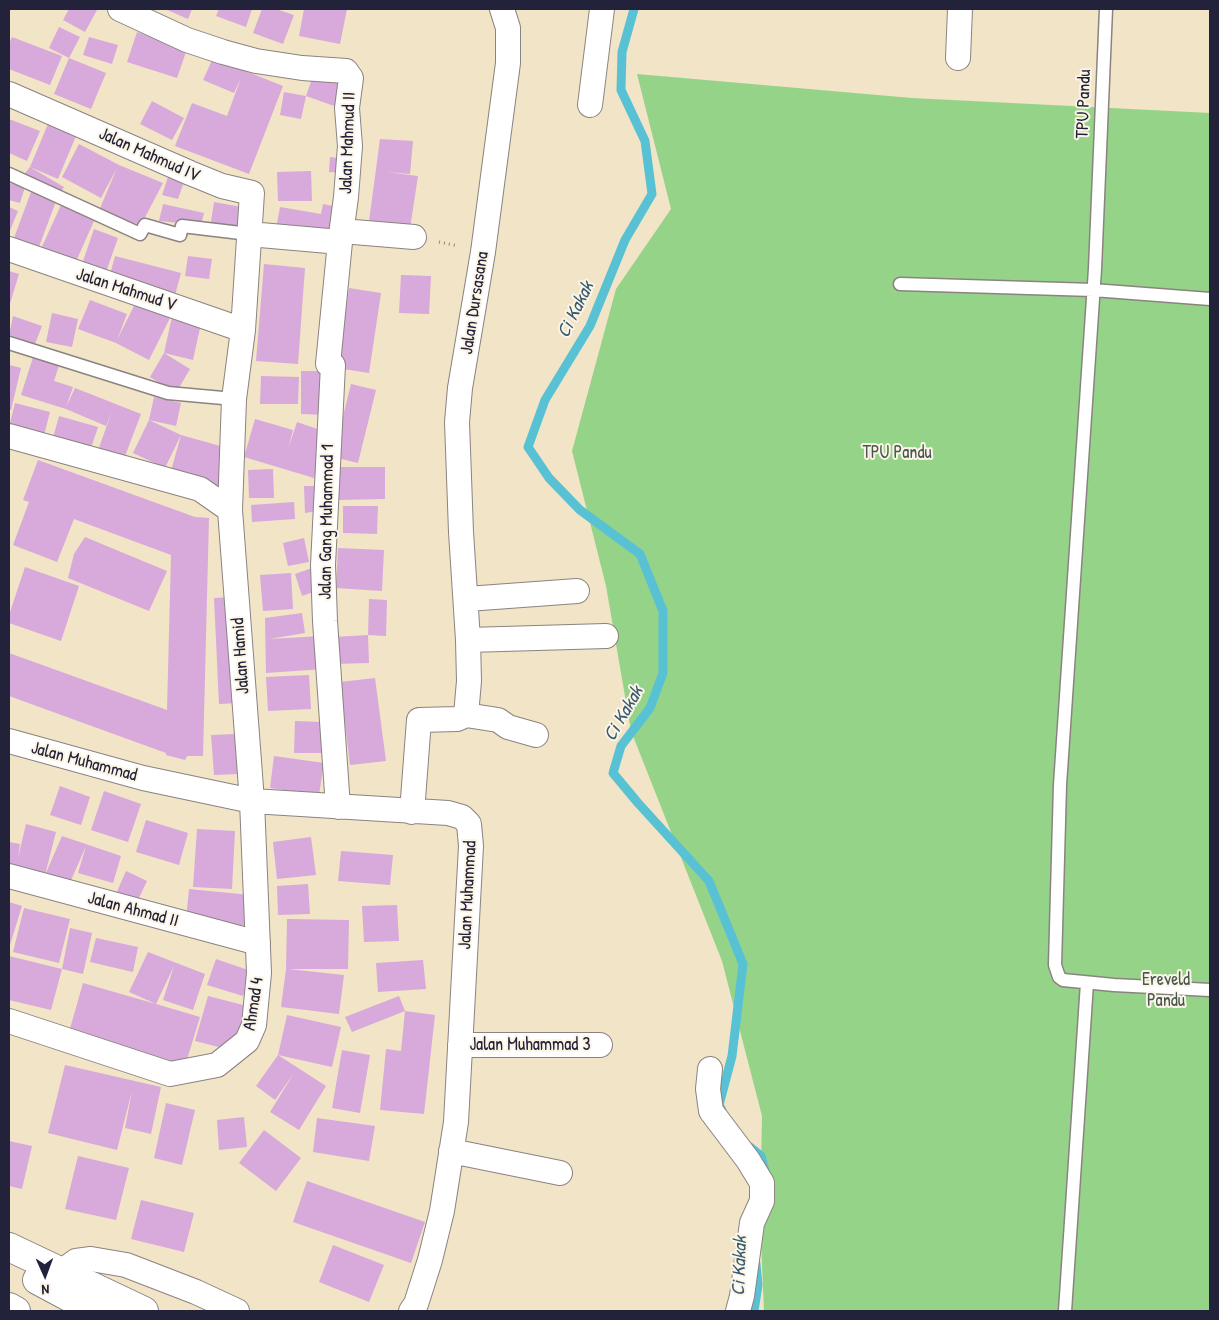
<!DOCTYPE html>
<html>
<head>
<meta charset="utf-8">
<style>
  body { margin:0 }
  #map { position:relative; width:1219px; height:1320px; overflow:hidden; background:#f2e4c6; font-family:"Patrick Hand",sans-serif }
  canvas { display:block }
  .frame { position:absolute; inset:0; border:10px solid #22223b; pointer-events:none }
  .north { position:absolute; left:20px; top:1250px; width:50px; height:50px; -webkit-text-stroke:4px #fcf5e5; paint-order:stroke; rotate:178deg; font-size:14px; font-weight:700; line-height:20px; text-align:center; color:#22223b }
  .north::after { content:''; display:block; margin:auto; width:18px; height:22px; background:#22223b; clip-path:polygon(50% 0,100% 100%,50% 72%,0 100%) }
</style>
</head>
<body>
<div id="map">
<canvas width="1219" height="1320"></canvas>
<div class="frame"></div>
<div class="north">N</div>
</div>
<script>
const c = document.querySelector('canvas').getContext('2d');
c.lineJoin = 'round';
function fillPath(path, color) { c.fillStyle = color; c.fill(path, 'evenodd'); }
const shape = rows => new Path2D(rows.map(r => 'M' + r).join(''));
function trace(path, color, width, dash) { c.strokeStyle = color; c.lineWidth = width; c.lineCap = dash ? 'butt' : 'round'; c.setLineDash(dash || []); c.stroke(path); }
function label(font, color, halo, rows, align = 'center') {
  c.font = font + ' "Patrick Hand",sans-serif'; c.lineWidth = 4; c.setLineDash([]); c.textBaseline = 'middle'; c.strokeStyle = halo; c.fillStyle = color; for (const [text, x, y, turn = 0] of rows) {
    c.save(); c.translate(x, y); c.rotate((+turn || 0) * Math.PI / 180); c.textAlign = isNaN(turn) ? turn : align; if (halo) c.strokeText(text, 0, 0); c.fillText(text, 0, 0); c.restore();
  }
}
fillPath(shape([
  [637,74,912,98,1210,113,1210,1311,764,1311,760,1218,762,1116,722,961,631,731,606,586,572,451,616,289,671,209]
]), '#95d389');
trace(shape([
  [634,9,622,52,621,90,645,141,652,194,625,240,590,326,545,400,528,447,549,478,580,510,640,554,663,611,663,673,650,708,621,746,613,773,638,803,709,881,743,964,732,1056,719,1105,722,1110],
  [750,1147,761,1156,765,1171],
  [754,1311,758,1285,756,1264]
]), '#58c2d4', 9);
fillPath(shape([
  [69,9,97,10,85,32,63,20],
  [165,9,192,9,188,19],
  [219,9,252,9,246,27,216,16],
  [262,9,276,9,294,15,283,44,253,33],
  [304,9,347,9,340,44,299,36],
  [59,27,80,37,69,58,49,48],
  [137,32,187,49,177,78,127,62],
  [12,37,62,56,50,85,9,69,9,44],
  [89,37,118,45,112,64,83,55],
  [69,58,106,73,91,109,54,94],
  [213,58,283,86,249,174,175,146,192,103,227,116,241,78,234,93,203,80],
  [314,73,342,82,344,120,336,117,342,82,334,106,306,96],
  [284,92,306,96,301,119,280,115],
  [152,101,184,118,172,140,140,124],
  [9,119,40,131,27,161,9,153],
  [48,124,76,136,58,179,30,167],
  [380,139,413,141,410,174,386,172,418,176,409,235,368,229],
  [79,144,119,165,163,183,141,225,98,213,117,168,101,198,62,177],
  [330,157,345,159,345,173,329,172],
  [30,167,64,187,60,194,23,176],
  [311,171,312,201,278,201,277,172],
  [169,174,185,179,178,199,162,195],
  [9,183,25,187,20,203,9,200],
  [31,192,56,201,39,247,14,238],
  [214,202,247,208,242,230,210,228],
  [163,204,204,213,201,225,159,221],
  [323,204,343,208,335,240,275,234,280,207,321,214],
  [61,205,94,221,74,266,40,251],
  [9,207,18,211,9,233],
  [94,229,118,238,106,272,82,264],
  [115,256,181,273,174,299,108,282],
  [188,256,212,259,209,279,185,276],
  [264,264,305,268,298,364,256,361],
  [9,271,19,274,9,307],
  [401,275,431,276,429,314,399,313],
  [349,288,381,293,369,373,337,368],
  [139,296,202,319,193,360,164,353,173,312,149,360,116,343,78,329,90,300,127,314,117,340],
  [52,313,78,319,72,347,46,342],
  [13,316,42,326,35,344,9,335],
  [164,353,190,369,176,393,150,377],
  [34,354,60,362,54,381,73,387,66,407,75,388,141,414,122,464,95,459,112,411,106,426,66,409,21,395],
  [9,365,21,368,11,410,9,410],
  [301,371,328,371,327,415,301,414],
  [261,376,299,377,298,404,260,404],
  [351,384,376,390,358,463,333,457],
  [154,397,181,403,176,426,149,420,181,435,165,468,133,453,149,420],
  [15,403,50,412,42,443,9,427],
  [59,416,98,427,89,454,51,445],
  [255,419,293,430,288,449,297,422,329,433,314,478,244,457],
  [181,435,231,449,218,493,169,478],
  [38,460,195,517,209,518,203,756,187,756,185,760,166,755,166,753,9,696,9,653,167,710,171,555,74,519,57,562,13,545,29,502,23,500],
  [338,467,385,467,385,499,339,500],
  [273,469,274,498,249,498,248,470],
  [304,486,326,486,324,510,305,513],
  [294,502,295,519,252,522,251,505],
  [343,506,378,506,377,534,343,533],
  [85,537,167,571,149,611,68,578,74,554],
  [304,538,309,562,288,566,283,543],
  [338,548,384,550,382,591,336,588],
  [25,567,79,586,61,641,9,623,9,615],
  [312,568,319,590,302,596,295,574],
  [291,573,293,609,263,611,260,575],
  [232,597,238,703,219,704,214,598],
  [369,599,387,600,386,636,368,635],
  [302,613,305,633,269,639,322,636,324,669,266,673,265,618],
  [368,635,369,663,335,664,334,637],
  [309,675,311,709,268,711,266,677],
  [375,678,386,761,350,765,340,682],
  [295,721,323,722,322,753,294,753],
  [236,734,238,774,214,775,211,735],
  [274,756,324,763,319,795,270,788],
  [60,786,90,797,81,825,50,815],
  [104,791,141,804,128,842,91,830],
  [146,820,188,833,179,865,136,852],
  [26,824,56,832,45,875,62,836,121,856,113,883,78,873,86,846,69,885,9,866,9,842,20,844,18,858],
  [197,829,235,831,232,889,193,887],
  [311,837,316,875,277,879,273,842],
  [341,851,393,855,390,885,338,881],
  [126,871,147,881,136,904,116,894],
  [308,884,310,914,278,915,277,886],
  [189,889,250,895,247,926,186,920],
  [9,902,22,906,10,945,9,944],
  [397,905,399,941,364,942,362,906],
  [24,908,70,919,59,963,13,952],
  [287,919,349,920,348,969,288,969,344,975,339,1014,281,1007,286,969],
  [70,928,92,933,83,974,62,969],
  [96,938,138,947,133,972,90,962],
  [148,952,205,974,193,1010,163,1000,174,966,156,1004,200,1017,185,1066,69,1032,83,983,156,1004,129,992],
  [9,956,62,969,51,1010,9,1000],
  [216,959,251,971,243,996,207,985],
  [423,960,426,989,378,992,376,963],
  [208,996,247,1006,235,1051,195,1041],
  [399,996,405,1011,435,1015,424,1114,380,1110,386,1049,401,1051,405,1011,352,1032,345,1017],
  [287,1015,341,1027,332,1067,278,1055,326,1086,299,1130,270,1112,294,1073,275,1100,256,1086,278,1055],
  [342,1050,370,1055,360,1113,332,1108],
  [65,1065,161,1087,151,1134,125,1128,132,1091,117,1150,48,1133],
  [166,1103,195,1110,182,1165,154,1158],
  [244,1117,247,1147,219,1150,217,1120],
  [317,1118,375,1126,369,1161,313,1152],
  [264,1130,301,1158,276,1191,239,1163],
  [9,1141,32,1146,22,1189,9,1186],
  [78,1156,129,1168,116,1220,65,1209],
  [307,1181,425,1222,411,1263,293,1222],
  [141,1200,194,1213,184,1252,131,1239],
  [333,1245,384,1265,369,1302,319,1282]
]), '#d8a9db');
const lane = shape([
  [1106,9,1095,269,1060,785,1055,965,1059,977,1063,980,1114,985,1210,990],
  [9,174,140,234,145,225,180,235,182,226,249,234],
  [900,284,1093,290,1210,299],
  [9,343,168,393,234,399],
  [1065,1311,1087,983]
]);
const street = shape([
  [120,9,187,40,223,52,256,61,302,68,346,71,351,78,347,108,350,146,346,197,340,242,249,234],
  [958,58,960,9],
  [9,94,190,173,222,186,252,193,243,330,234,399,230,510,252,801,259,973,254,1025,247,1041,217,1065,170,1074,9,1021],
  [590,105,602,9],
  [342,231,414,237],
  [9,249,243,330],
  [9,436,200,489,230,510],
  [467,599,577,591],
  [468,640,606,636],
  [466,715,498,720,508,727,536,735],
  [9,741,143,778,252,801,448,813,462,817,469,824,471,846,456,1122,442,1211,430,1260,416,1304,411,1311],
  [338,807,325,621,323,565,333,365,328,364,340,242],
  [412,812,419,720,457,719,466,715,469,681,468,640,461,532,457,422,460,388,483,252,508,63,508,28,502,9],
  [9,876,258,943],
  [460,1045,600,1045],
  [710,1069,708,1089,711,1111,748,1160,762,1183,762,1201,752,1223,742,1296,738,1311],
  [451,1151,560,1173],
  [61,1272,76,1261,91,1259,126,1265,196,1292,237,1311]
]);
const highway = shape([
  [9,1247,144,1311],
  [37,1280,95,1311],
  [9,1307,16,1311]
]);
trace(lane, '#8a8380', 15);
trace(street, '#8a8380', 26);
trace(highway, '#8a8380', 30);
trace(shape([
  [439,242,458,246]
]), '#8a8380', 3, [1, 4]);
trace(lane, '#fff', 12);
trace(street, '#fff', 24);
trace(highway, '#fff', 28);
label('18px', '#22223b', '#fcf5e5', [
  ["TPU Pandu",1084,104,-88],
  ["Jalan Mahmud II",348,143,-88],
  ["Jalan Mahmud IV",149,155,24],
  ["Jalan Mahmud V",126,290,18],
  ["Jalan Dursasana",475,303,-81],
  ["Jalan Gang Muhammad 1",327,522,-89],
  ["Jalan Hamid",241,656,-94],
  ["Jalan Muhammad",84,762,15],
  ["Jalan Muhammad",468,895,-87],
  ["Jalan Ahmad II",133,910,15],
  ["Ahmad 4",254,1004,-81],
  ["Jalan Muhammad 3",530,1045]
]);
label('18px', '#445752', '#fcf5e5', [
  ["TPU Pandu",897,453],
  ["Ereveld",1166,980],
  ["Pandu",1166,1001]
]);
label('italic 19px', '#355a71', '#fcf5e5', [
  ["Ci Kakak",576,310,-64],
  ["Ci Kakak",624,714,-60],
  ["Ci Kakak",740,1266,-88]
]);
</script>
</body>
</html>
